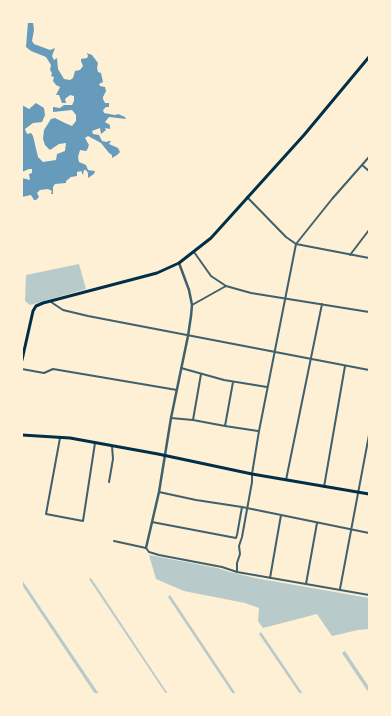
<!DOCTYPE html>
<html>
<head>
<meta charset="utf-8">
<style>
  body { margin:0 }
  #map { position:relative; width:391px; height:716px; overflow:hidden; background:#fdf0d5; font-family:Mulish,sans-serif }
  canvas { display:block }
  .frame { position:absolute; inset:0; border:23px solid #fdf0d5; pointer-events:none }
</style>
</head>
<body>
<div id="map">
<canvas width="391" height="716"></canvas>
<div class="frame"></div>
</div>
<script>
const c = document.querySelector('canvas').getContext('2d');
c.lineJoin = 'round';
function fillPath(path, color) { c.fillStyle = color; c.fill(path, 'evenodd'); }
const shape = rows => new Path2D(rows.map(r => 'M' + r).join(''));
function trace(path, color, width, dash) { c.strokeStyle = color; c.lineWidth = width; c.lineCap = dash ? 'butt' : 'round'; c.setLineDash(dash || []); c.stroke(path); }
fillPath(shape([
  [79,264,86,289,30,305,25,301,26,275],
  [149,555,217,568,230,572,255,578,369,598,369,629,358,630,332,636,317,614,263,628,258,621,259,608,245,603,184,591,156,579],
  [91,578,168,694,166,694,89,579],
  [22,580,99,694,95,694,22,585],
  [170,595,236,694,233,694,168,597],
  [261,632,303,694,300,694,259,634],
  [345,651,369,687,369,693,342,653]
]), '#b9caca');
fillPath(shape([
  [28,22,33,22,34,30,32,41,34,44,50,50,55,48,52,56,54,60,57,58,58,69,64,79,70,80,73,78,75,71,80,70,83,66,81,61,81,59,87,58,88,56,87,53,92,55,98,63,97,68,98,72,101,73,103,82,99,84,100,86,105,87,106,91,103,97,103,99,105,103,109,103,109,107,106,107,103,110,104,113,115,115,118,114,125,117,126,119,109,117,105,122,110,125,110,129,105,128,106,130,101,134,100,128,92,131,93,134,99,135,102,141,107,142,108,141,111,141,109,144,118,148,120,152,117,155,112,158,112,155,109,153,101,143,88,136,85,138,89,145,87,150,86,151,80,150,78,157,79,162,86,165,88,170,95,171,94,174,88,178,88,173,86,170,84,170,83,175,81,171,77,172,77,176,71,177,66,181,66,183,55,184,53,187,53,194,51,194,52,191,48,189,40,190,37,193,39,197,36,200,34,200,31,195,22,197,22,178,30,180,29,174,32,173,32,169,29,169,22,172,22,105,29,109,36,103,44,108,45,115,42,122,33,123,25,129,27,134,31,133,33,136,38,157,43,162,56,160,57,154,65,151,66,143,59,144,50,150,45,145,43,139,44,130,51,119,55,118,65,123,72,126,76,121,76,115,72,110,53,112,53,107,60,108,64,105,72,105,74,101,74,96,70,95,65,99,66,103,62,103,59,95,56,95,60,87,56,85,53,81,54,77,51,76,52,73,50,70,51,65,46,57,31,51,26,47]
]), '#669bbc');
trace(shape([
  [362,165,369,171],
  [247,197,286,237,296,244,369,258],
  [194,252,211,276,226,286,251,293,369,312],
  [350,255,369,230],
  [51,302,63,310,88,316,369,370],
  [192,305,226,286],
  [181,368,224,380,267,387],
  [22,369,44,373,53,369,177,390],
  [171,418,193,420,225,426,258,431],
  [193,420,201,374],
  [225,426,233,382],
  [60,438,46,514,83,521,95,443],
  [286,480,322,304],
  [109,482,113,459,112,446],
  [324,487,345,366],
  [159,492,196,500,242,507,369,533],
  [152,522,236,538,237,535,242,507],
  [114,541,146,548,149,552,159,555,222,567,237,572,369,595],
  [237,572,237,563,240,554,239,546,242,537,252,482,252,474,259,431,296,244,332,199,369,157],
  [270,578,281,515],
  [306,584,317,523],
  [340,589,369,435]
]), '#3f606c', 2);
trace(shape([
  [146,548,159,492,171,418,188,336,191,316,192,305,189,290,179,263]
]), '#3f606c', 2.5);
trace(shape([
  [22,360,33,311,36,306,43,303,157,273,179,263,211,238,304,135,369,57]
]), '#003049', 3);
trace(shape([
  [22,435,70,438,158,454,252,474,369,494]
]), '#003049', 3);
</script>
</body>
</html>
